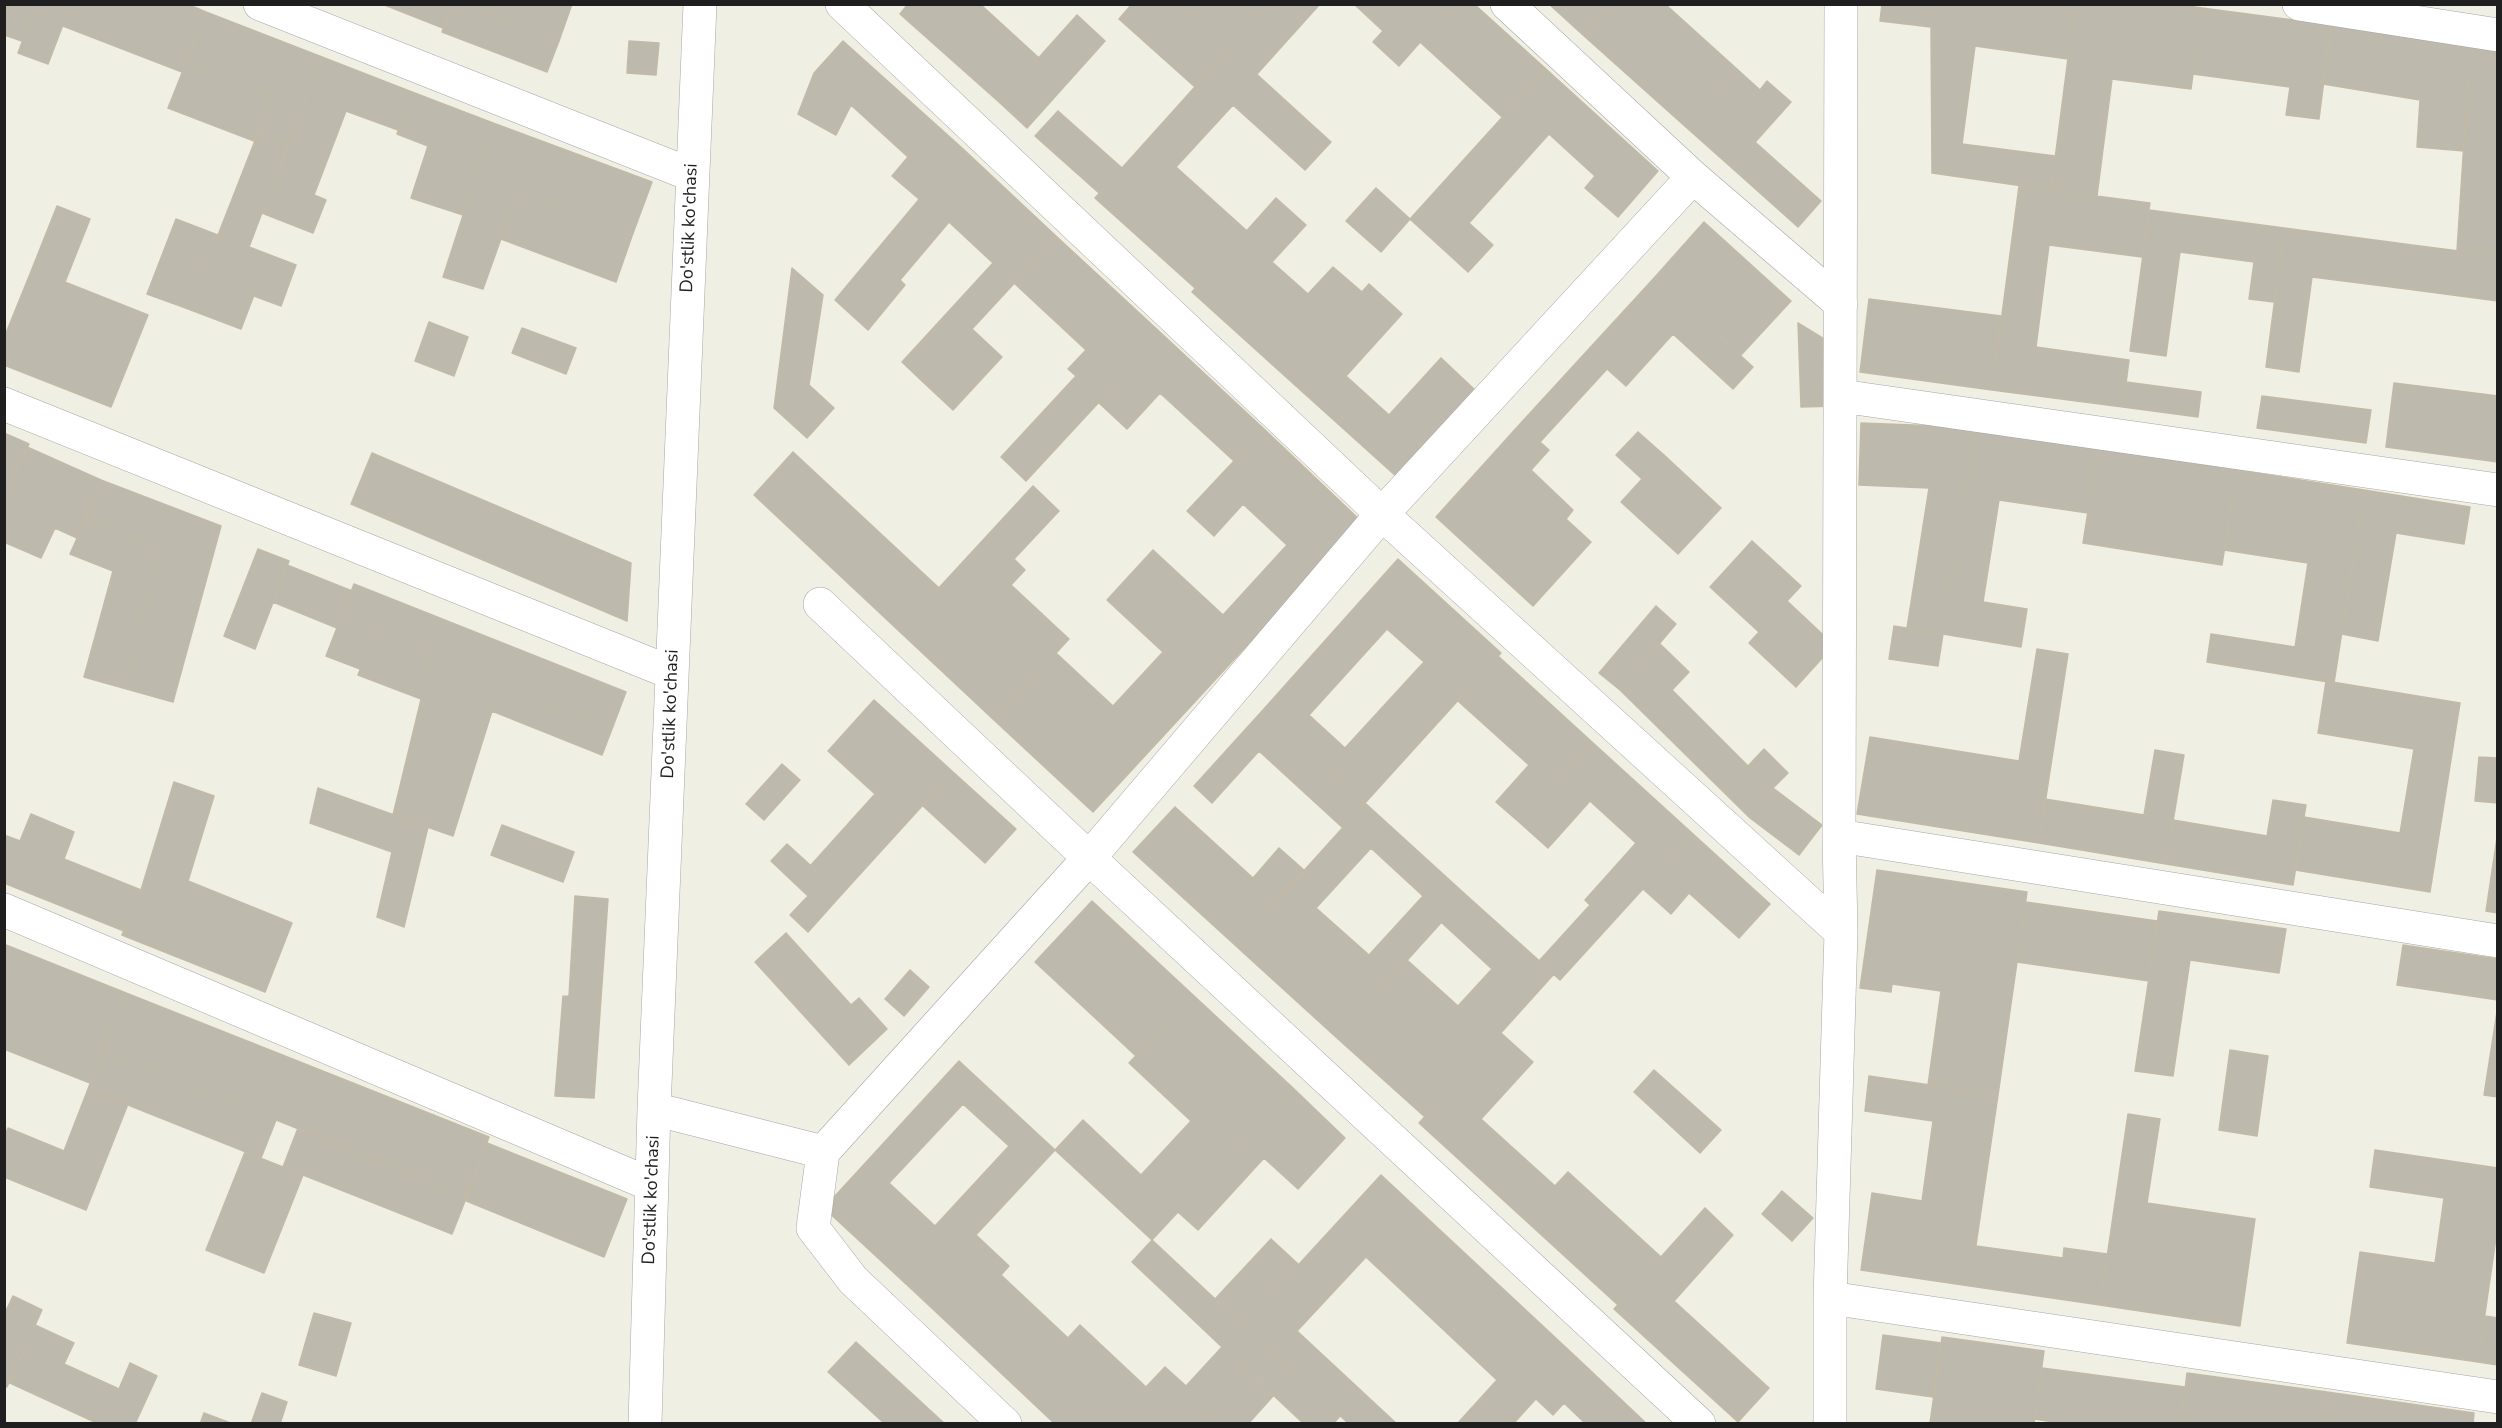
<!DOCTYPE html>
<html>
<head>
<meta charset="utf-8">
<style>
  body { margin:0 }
  #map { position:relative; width:2502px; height:1428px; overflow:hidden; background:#f0efe4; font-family:"Nunito Sans",sans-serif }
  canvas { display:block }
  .frame { position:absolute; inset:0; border:6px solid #1f1f1f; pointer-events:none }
</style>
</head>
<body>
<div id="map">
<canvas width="2502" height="1428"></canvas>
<div class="frame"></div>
</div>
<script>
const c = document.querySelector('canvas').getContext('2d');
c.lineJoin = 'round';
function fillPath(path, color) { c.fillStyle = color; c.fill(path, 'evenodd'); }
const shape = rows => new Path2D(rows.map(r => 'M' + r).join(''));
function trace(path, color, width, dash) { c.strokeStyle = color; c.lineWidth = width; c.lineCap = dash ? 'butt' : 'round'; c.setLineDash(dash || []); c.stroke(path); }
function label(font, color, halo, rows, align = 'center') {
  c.font = font + ' "Nunito Sans",sans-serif'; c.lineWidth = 4.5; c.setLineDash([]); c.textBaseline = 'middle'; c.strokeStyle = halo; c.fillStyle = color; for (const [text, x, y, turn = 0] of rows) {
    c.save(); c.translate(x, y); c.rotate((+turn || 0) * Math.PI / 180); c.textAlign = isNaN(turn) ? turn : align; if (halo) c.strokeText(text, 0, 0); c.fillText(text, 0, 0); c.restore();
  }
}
const building = shape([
  [4,4,28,4,35,7,22,41,4,35,4,4],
  [28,4,71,4,48,64,18,53,35,7,28,4],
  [71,4,187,4,206,12,182,72,63,26,71,4],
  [382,4,452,4,443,28,382,4],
  [452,4,483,4,481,10,559,41,547,72,442,32,452,4],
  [483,4,572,4,559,41,481,10,483,4],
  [908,4,980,4,1039,58,999,102,900,14,908,4],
  [1132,4,1180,4,1229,49,1195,87,1119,19,1132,4],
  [1180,4,1269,4,1229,49,1180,4],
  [1269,4,1320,4,1257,74,1229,49,1269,4],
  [1354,4,1454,4,1399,66,1373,42,1383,31,1354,4],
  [1454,4,1474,4,1546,69,1502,117,1420,42,1454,4],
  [1549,4,1610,4,1583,35,1549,4],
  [1610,4,1665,4,1738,70,1687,128,1583,35,1610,4],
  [1882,4,1934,4,1931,27,1880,21,1882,4],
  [1934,4,2075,4,2068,59,1975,46,1962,144,2055,156,2051,190,1932,173,1931,27,1934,4],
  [2075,4,2175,4,2202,8,2191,89,2112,79,2097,196,2051,190,2075,4],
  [2202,8,2331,25,2319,119,2286,115,2290,87,2193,74,2202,8],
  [206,12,322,57,288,144,258,133,272,96,186,63,206,12],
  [1077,15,1105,41,1027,128,999,102,1077,15],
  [2331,25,2470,48,2464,151,2417,147,2420,100,2323,84,2331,25],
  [629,41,659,43,656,75,627,73,629,41],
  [843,41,962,148,919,199,892,176,908,157,851,105,836,135,798,114,814,73,843,41],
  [2470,48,2498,52,2498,256,2457,251,2470,48],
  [1229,49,1331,142,1305,170,1233,105,1176,167,1247,231,1195,288,1095,198,1229,49],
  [322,57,412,92,398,130,346,111,314,195,326,200,313,233,262,213,322,57],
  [186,63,272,96,254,141,168,108,186,63],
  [1546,69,1658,171,1618,217,1585,188,1595,176,1549,134,1469,223,1493,245,1468,272,1410,219,1546,69],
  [1738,70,1760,90,1767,81,1791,102,1732,168,1687,128,1738,70],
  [412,92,493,123,463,215,411,198,428,146,397,134,412,92],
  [1058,111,1122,168,1099,193,1035,136,1058,111],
  [493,123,652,182,632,236,517,194,483,289,443,277,493,123],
  [258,133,288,144,249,247,218,235,258,133],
  [1755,142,1821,201,1798,227,1732,168,1755,142],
  [962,148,1057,237,923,382,902,362,993,263,949,222,900,280,905,285,868,330,835,300,962,148],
  [2019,186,2150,203,2142,257,2049,245,2036,347,2129,360,2123,407,1992,390,2019,186],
  [1376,188,1410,219,1381,252,1346,221,1376,188],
  [517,194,632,236,616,282,501,239,517,194],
  [1276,198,1306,225,1272,262,1308,294,1333,267,1362,292,1286,377,1192,292,1276,198],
  [57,206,90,219,65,282,32,269,57,206],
  [2149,210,2284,228,2274,302,2249,299,2254,262,2180,252,2166,356,2130,351,2149,210],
  [176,219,296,265,281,306,254,296,259,282,202,259,183,307,147,294,176,219],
  [1704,222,1791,301,1741,355,1655,277,1704,222],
  [2284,228,2412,245,2407,289,2312,277,2299,372,2266,367,2284,228],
  [1057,237,1162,334,1026,481,1001,457,1076,376,1068,369,1086,350,1014,283,1057,237],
  [2412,245,2498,256,2498,301,2407,289,2412,245],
  [202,259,259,282,241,329,183,307,202,259],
  [792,268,823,295,809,385,834,408,807,438,774,408,792,268],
  [32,269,148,315,111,407,4,365,4,338,32,269],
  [1655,277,1753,367,1733,389,1673,334,1626,386,1587,351,1655,277],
  [1369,284,1402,314,1346,376,1389,415,1441,358,1475,390,1397,477,1286,377,1369,284],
  [1869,299,2001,316,1992,390,1860,372,1869,299],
  [429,322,468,337,454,376,415,361,429,322],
  [1798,323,1834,345,1836,406,1801,407,1798,323],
  [522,328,576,348,566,374,512,353,522,328],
  [972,329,1002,357,953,410,923,382,972,329],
  [1162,334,1264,429,1234,461,1160,393,1127,429,1099,403,1162,334],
  [1587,351,1607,369,1540,442,1520,424,1587,351],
  [2126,382,2201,392,2198,417,2123,407,2126,382],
  [2394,383,2498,396,2498,462,2386,447,2394,383],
  [2262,396,2371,410,2366,443,2257,428,2262,396],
  [1861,423,1939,426,1975,431,1943,634,1907,628,1929,488,1859,485,1861,423],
  [1520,424,1549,450,1531,470,1573,510,1566,519,1591,542,1533,606,1436,517,1520,424],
  [1264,429,1362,522,1227,667,1129,576,1153,550,1223,615,1287,545,1243,504,1214,536,1187,511,1264,429],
  [1975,431,2098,447,2088,513,1999,500,1983,602,2027,609,2021,647,1943,634,1975,431],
  [1638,432,1664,455,1642,479,1616,455,1638,432],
  [4,433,29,444,4,498,4,433],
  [27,447,101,480,77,538,55,528,41,558,4,542,4,498,27,447],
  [2098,447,2237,470,2222,565,2083,543,2098,447],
  [793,452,939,588,899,631,754,495,793,452],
  [372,453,631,563,627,621,351,504,372,453],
  [1664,455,1721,508,1678,554,1621,502,1664,455],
  [2237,470,2364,490,2334,683,2207,662,2211,634,2295,647,2308,563,2224,550,2237,470],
  [101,480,221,526,173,702,123,688,161,551,86,518,101,480],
  [1033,486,1059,511,1014,559,1025,570,1011,585,1069,639,994,720,899,631,1033,486],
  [2364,490,2470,507,2464,544,2396,533,2378,641,2342,634,2364,490],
  [86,518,161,551,123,688,84,677,113,571,70,554,86,518],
  [1752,541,1801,586,1787,601,1834,645,1796,687,1749,643,1759,632,1710,587,1752,541],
  [258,549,289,561,255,649,224,636,258,549],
  [1398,559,1501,653,1365,803,1263,710,1398,559],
  [1387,629,1424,662,1345,748,1309,715,1387,629],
  [287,565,352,591,337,628,273,602,287,565],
  [1129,576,1227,667,1093,812,994,720,1056,653,1113,706,1163,652,1107,600,1129,576],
  [354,584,626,692,612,729,502,686,492,711,453,836,393,815,433,650,376,628,360,669,326,656,354,584],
  [1656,606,1676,624,1620,690,1599,673,1656,606],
  [1894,626,1943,634,1938,666,1889,659,1894,626],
  [376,628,433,650,421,699,358,675,376,628],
  [1660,644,1689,672,1672,690,1748,766,1764,749,1788,773,1773,788,1750,818,1620,690,1660,644],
  [2037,649,2068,654,2039,843,1857,814,1870,737,2019,761,2037,649],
  [1498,656,1592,742,1519,822,1496,802,1529,765,1458,701,1498,656],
  [2326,681,2460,703,2430,892,2295,870,2304,817,2400,833,2414,749,2318,733,2326,681],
  [502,686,612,729,602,755,492,711,502,686],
  [874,700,953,772,842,894,811,865,875,794,828,751,874,700],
  [1263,710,1365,803,1343,828,1259,751,1212,803,1194,786,1263,710],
  [1592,742,1693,834,1560,980,1539,961,1590,905,1585,900,1636,843,1590,801,1548,848,1519,822,1592,742],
  [2155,750,2184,755,2166,864,2039,843,2045,799,2144,815,2155,750],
  [2479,757,2498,758,2498,803,2475,801,2479,757],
  [782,764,800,780,764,820,746,804,782,764],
  [953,772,1016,829,985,863,923,806,953,772],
  [174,782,214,796,188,881,292,923,265,992,122,935,141,890,174,782],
  [318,788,428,827,404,927,377,917,392,852,310,823,318,788],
  [1773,788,1822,825,1799,855,1750,818,1773,788],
  [2273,800,2306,805,2293,885,2166,864,2173,820,2267,836,2273,800],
  [1365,803,1466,895,1337,1038,1236,946,1365,803],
  [1371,848,1423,896,1369,955,1316,908,1371,848],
  [1175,807,1253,878,1279,848,1305,871,1236,946,1133,852,1175,807],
  [31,814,74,832,64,859,141,890,124,931,4,883,4,835,20,841,31,814],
  [502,825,574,852,563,882,491,855,502,825],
  [2498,831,2498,913,2486,911,2498,831],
  [1693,834,1770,904,1739,938,1689,893,1671,914,1643,889,1693,834],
  [787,844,842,894,808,932,790,915,808,896,771,861,787,844],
  [1877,870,2027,892,1998,1095,1928,1085,1941,991,1892,984,1891,992,1860,988,1877,870],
  [1466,895,1554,974,1425,1117,1337,1038,1407,960,1458,1006,1492,969,1441,922,1466,895],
  [575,896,608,899,601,998,569,996,575,896],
  [1092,901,1193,995,1136,1056,1035,962,1092,901],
  [2026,902,2157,921,2149,981,2017,962,2026,902],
  [2159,911,2286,929,2279,973,2190,960,2173,1076,2135,1071,2159,911],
  [786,933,851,1005,859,998,887,1029,849,1065,755,962,786,933],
  [6,945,126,993,90,1083,4,1049,6,945],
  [2403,945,2498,959,2498,1000,2397,985,2403,945],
  [910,970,929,987,904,1016,885,999,910,970],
  [126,993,489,1137,467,1196,103,1051,126,993],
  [1193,995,1293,1088,1152,1240,1055,1150,1083,1120,1141,1175,1191,1121,1129,1063,1193,995],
  [563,996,601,998,594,1098,555,1096,563,996],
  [2498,1005,2498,1097,2484,1095,2498,1005],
  [1501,1033,1533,1062,1481,1119,1555,1186,1524,1219,1419,1123,1501,1033],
  [2230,1050,2268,1056,2257,1136,2219,1130,2230,1050],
  [103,1051,276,1120,261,1158,88,1089,103,1051],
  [959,1061,1055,1150,919,1296,824,1208,959,1061],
  [963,1104,1009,1146,935,1226,889,1183,963,1104],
  [1654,1070,1721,1130,1700,1153,1634,1092,1654,1070],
  [1869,1076,1998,1095,1970,1286,1861,1270,1872,1193,1922,1201,1933,1121,1865,1111,1869,1076],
  [1293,1088,1345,1138,1298,1189,1264,1158,1198,1230,1178,1212,1293,1088],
  [88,1089,128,1104,86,1210,4,1177,4,1136,8,1128,64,1151,88,1089],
  [2128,1114,2160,1119,2147,1203,2255,1219,2240,1326,2100,1305,2128,1114],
  [298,1128,467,1196,452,1234,283,1167,298,1128],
  [487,1143,627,1199,604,1257,464,1200,487,1143],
  [2375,1150,2498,1168,2498,1224,2478,1362,2347,1343,2360,1252,2435,1263,2444,1198,2370,1187,2375,1150],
  [245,1152,303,1175,264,1273,206,1250,245,1152],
  [1568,1172,1661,1257,1618,1305,1524,1219,1568,1172],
  [1381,1175,1575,1356,1513,1424,1457,1424,1497,1380,1366,1257,1297,1331,1397,1424,1349,1424,1243,1325,1381,1175],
  [1782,1191,1813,1218,1792,1241,1762,1214,1782,1191],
  [1705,1208,1733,1235,1674,1301,1769,1388,1738,1422,1614,1309,1705,1208],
  [976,1235,1009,1266,1001,1275,1068,1338,1019,1390,919,1296,976,1235],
  [1271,1239,1298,1264,1243,1325,1215,1299,1271,1239],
  [1152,1240,1243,1325,1222,1347,1132,1262,1152,1240],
  [1976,1246,2063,1258,2064,1248,2107,1254,2100,1305,1970,1286,1976,1246],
  [13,1296,42,1310,7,1387,4,1386,4,1315,13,1296],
  [314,1313,351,1323,336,1376,299,1365,314,1313],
  [2485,1316,2498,1318,2498,1365,2478,1362,2485,1316],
  [35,1325,74,1343,64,1364,119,1389,130,1363,157,1376,135,1424,99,1424,10,1383,35,1325],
  [1080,1325,1146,1387,1165,1367,1186,1386,1222,1347,1247,1369,1196,1424,1055,1424,1019,1390,1080,1325],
  [1243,1325,1340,1416,1333,1424,1304,1424,1222,1347,1243,1325],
  [1883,1335,1941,1343,1933,1397,1876,1389,1883,1335],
  [1942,1337,2044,1351,2034,1424,1930,1423,1942,1337],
  [856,1342,945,1424,885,1424,828,1372,856,1342],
  [1575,1356,1647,1424,1586,1424,1564,1403,1553,1415,1536,1399,1575,1356],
  [2042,1368,2185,1387,2181,1424,2065,1424,2035,1419,2042,1368],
  [1247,1369,1274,1395,1248,1424,1196,1424,1247,1369],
  [2187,1373,2327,1392,2322,1424,2181,1424,2187,1373],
  [2327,1392,2474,1413,2473,1424,2322,1424,2327,1392],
  [262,1393,287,1402,280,1424,251,1424,262,1393],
  [204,1413,233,1424,200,1424,204,1413]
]);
fillPath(building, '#bdb9ad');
trace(building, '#c3baa6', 1.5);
const minor = shape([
  [260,4,692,175],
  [842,4,1382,514,1841,932],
  [1507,4,1693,177,1841,304],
  [2299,4,2498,35],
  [1841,396,2498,490],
  [4,404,672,673],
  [820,604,1089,858,1699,1424],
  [1839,836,2498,941],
  [4,910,652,1185],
  [654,1109,823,1152],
  [1830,1298,2498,1397],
  [645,1424,654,1109,700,4],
  [1005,1424,853,1280,813,1228,823,1152,1089,858,1382,514,1693,177],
  [1830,1424,1830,1298,1841,932,1839,836,1841,4]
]);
trace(minor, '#a6a6a6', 34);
trace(minor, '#fff', 33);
label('18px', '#1f1f1f', '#fff', [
  ["Do'stlik ko'chasi",690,228,-88],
  ["Do'stlik ko'chasi",671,714,-88],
  ["Do'stlik ko'chasi",652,1200,-88]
]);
</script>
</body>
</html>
